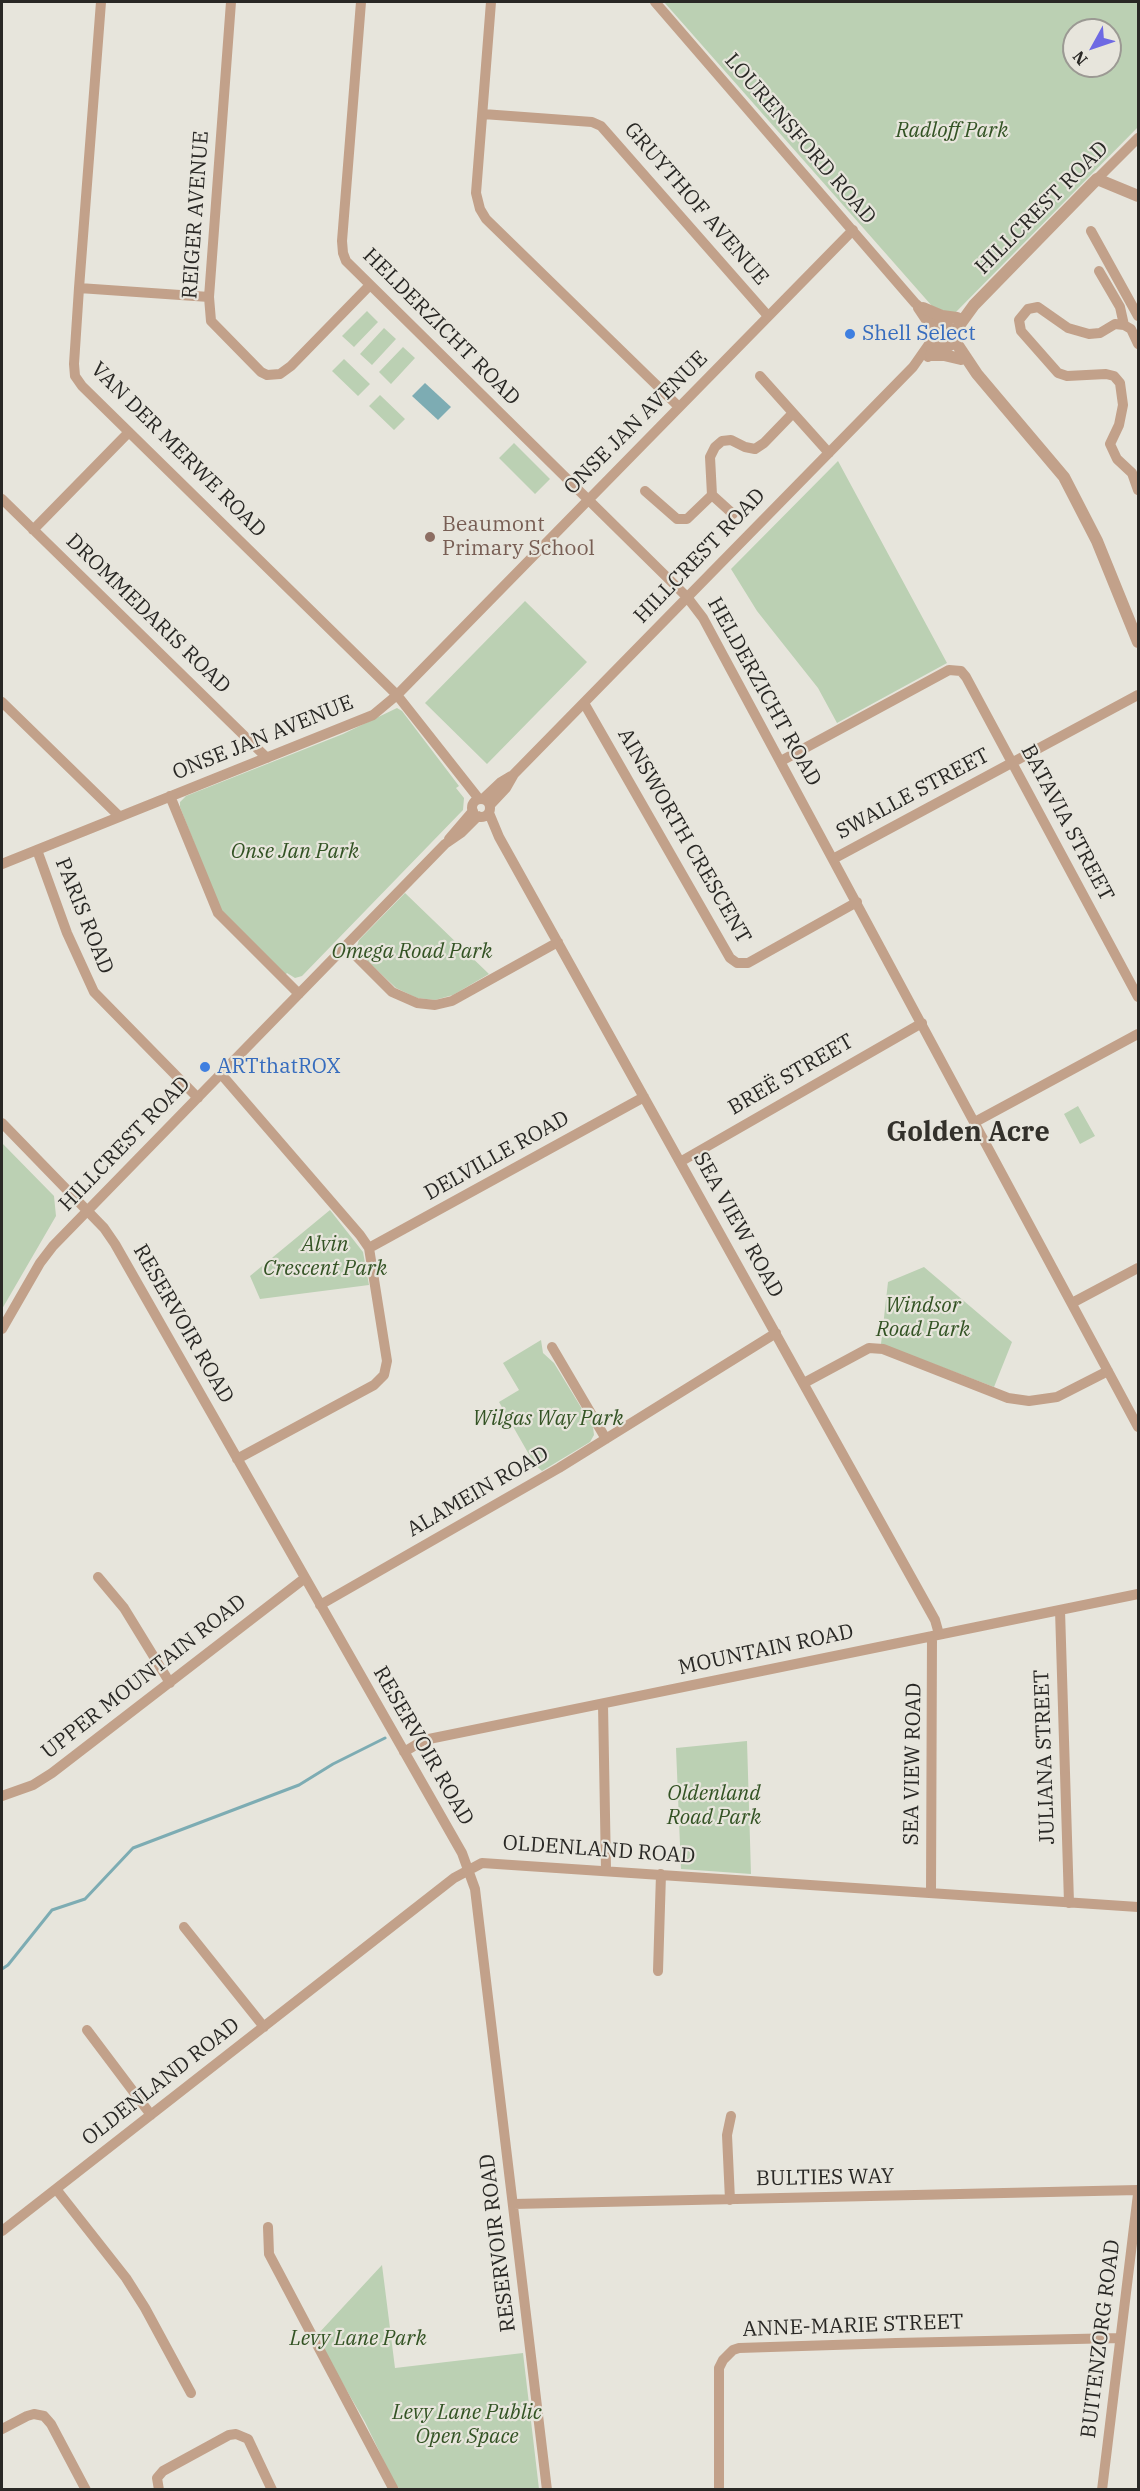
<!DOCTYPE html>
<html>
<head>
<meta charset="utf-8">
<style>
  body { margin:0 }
  #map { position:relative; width:1140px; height:2491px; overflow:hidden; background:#e7e5dc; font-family:"IBM Plex Serif",serif }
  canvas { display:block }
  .frame { position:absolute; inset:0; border:3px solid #292825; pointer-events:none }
  .north { position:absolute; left:1062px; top:18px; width:60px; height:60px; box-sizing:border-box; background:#e7e5dc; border:2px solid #9b9993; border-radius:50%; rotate:230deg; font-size:16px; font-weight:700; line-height:24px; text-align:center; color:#292825 }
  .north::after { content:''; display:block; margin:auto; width:21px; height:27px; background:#6e69e3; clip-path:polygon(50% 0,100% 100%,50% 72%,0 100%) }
</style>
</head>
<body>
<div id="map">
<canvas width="1140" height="2491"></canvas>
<div class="frame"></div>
<div class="north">N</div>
</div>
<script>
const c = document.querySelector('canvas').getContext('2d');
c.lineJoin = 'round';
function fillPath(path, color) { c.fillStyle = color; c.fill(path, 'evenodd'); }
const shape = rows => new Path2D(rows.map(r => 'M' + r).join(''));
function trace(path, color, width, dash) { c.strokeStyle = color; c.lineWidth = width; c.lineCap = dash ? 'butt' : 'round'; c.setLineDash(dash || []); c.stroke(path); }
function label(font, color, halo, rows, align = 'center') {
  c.font = font + ' "IBM Plex Serif",serif'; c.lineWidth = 4.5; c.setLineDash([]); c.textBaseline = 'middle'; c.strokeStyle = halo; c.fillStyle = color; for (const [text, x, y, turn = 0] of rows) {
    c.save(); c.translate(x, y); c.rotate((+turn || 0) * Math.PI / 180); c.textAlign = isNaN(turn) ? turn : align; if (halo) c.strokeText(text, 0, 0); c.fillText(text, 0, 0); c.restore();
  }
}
fillPath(shape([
  [664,2,1138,2,1138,127,955,313,951,314,932,306],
  [1074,30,1110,30,1110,66,1074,66],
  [367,311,378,322,354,347,342,336],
  [384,328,396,339,372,365,360,354],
  [403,347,415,358,391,384,379,372],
  [344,359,370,384,358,396,332,371],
  [380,395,405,419,394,430,369,406],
  [514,443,550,479,535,494,499,458],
  [838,461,947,663,837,723,818,688,757,611,731,569],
  [525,601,587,662,487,764,425,703],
  [397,708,402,711,459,786,456,788,464,798,463,810,302,976,295,978,287,973,285,975,221,911,180,807,180,802,186,796,343,734],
  [405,893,489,974,453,995,435,1000,417,998,396,988,361,955,357,946,359,940],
  [1078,1106,1095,1136,1080,1144,1064,1114],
  [2,1143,54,1196,56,1216,2,1309],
  [330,1210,363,1252,369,1285,260,1299,250,1276],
  [924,1267,1012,1342,994,1387,881,1344,888,1282],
  [541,1340,543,1353,554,1363,593,1427,594,1435,590,1442,542,1471,535,1465,499,1402,519,1390,503,1363],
  [747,1741,751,1874,681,1869,676,1748],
  [382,2265,395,2368,523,2353,539,2489,400,2489,395,2484,365,2422,321,2346,322,2341,318,2334]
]), '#bbd0b3');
fillPath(shape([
  [425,383,451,407,438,420,412,396]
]), '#7dacb3');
trace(shape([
  [2,1969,8,1965,52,1910,85,1899,133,1848,299,1785,333,1764,385,1738]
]), '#7dacb3', 3);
trace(shape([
  [101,2,79,288,74,364,75,376,82,386,397,695,479,799],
  [231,2,209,297,211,321,261,372,267,375,280,374,291,366,370,285],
  [361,2,342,241,343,253,346,261,687,597,703,618,1138,1427],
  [491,2,476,193,480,209,486,219,679,407],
  [655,2,915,303,943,327],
  [483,114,592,122,601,126,768,316],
  [1097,179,1138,138],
  [1091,231,1138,316],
  [1099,271,1120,307,1124,325],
  [79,288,209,297],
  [918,308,934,332],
  [1138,344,1131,329,1124,325,1115,324,1100,333,1089,334,1068,328,1038,307,1028,309,1019,320,1021,331,1058,373,1067,376,1106,374,1114,376,1120,383,1123,405,1119,425,1110,444,1117,459,1132,473,1138,490],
  [928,357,943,346],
  [760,376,829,453],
  [645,491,677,519,687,519,712,495,710,457,715,447,722,441,731,440,745,447,755,449,764,443,793,413],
  [712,495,733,514],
  [2,499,267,758],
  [33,530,129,432],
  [2,702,119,816],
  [584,703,730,958,737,963,748,963,857,902],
  [781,761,949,670,961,671,966,677,1138,997],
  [170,796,218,913,299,994],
  [483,799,501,782,511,776],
  '472 808a9 9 0 1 1 18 0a9 9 0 1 1-18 0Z',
  [490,805,506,788,514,774,913,367,934,337],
  [489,813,499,837,935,1620,939,1634],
  [449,839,473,811],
  [37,850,67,933,94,992,198,1098],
  [833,859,1138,695],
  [2,864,373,715,397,695,853,230],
  [346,946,392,992,417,1003,435,1005,452,1001,558,942],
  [221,1074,360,1235,369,1248,387,1361,384,1375,374,1385,237,1459],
  [975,1122,1138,1034],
  [2,1123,104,1228,115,1244,462,1853,475,1889,547,2490],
  [680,1162,922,1023],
  [369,1248,644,1097],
  [1072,1303,1138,1268],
  [2,1329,40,1263,53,1246,445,844,461,833,478,816],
  [552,1347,606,1439],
  [804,1383,869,1348,883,1349,1008,1398,1029,1401,1057,1397,1108,1371],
  [98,1577,124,1608,170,1683],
  [320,1605,559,1468,776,1333],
  [1060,1610,1069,1903],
  [603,1704,606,1870],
  [404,1752,424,1740,1138,1594],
  [2,1796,33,1785,52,1773,305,1578],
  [931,1893,932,1636],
  [184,1927,264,2027],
  [658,1971,661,1874],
  [87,2030,151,2115],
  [56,2189,126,2278,145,2308,191,2393],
  [730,2200,727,2135,731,2116],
  [513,2204,1138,2190],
  [268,2227,269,2254,394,2490],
  [2,2231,454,1878,482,1863,1138,1907],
  [2,2429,27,2416,34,2414,44,2416,51,2424,86,2490],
  [159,2490,157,2478,163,2471,229,2435,236,2434,248,2439,272,2490],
  [719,2490,719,2368,723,2360,733,2350,739,2348,896,2343,1120,2338],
  [1102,2490,1138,2194]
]), '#c2a18a', 10);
trace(shape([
  [923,308,942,316,957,318],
  '934 337a10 10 0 1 1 20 0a10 10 0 1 1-20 0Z',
  [953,334,974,305,1097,179,1138,196],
  [953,338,977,374,1064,477,1097,541,1138,642],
  [931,355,944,355,961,359]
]), '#c2a18a', 12);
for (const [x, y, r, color] of [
  [850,334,6,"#3f7fe0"],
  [430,537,6,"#8d6e63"],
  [205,1067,6,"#3f7fe0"]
]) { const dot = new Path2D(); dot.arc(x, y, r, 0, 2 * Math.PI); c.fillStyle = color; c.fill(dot); trace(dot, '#e7e5dc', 2); }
label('italic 21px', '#335324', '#e7e5dc', [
  ["Radloff Park",952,131],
  ["Onse Jan Park",295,852],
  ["Omega Road Park",412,952],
  ["Alvin",325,1245],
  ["Crescent Park",325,1269],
  ["Windsor",923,1306],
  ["Road Park",923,1330],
  ["Wilgas Way Park",548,1419],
  ["Oldenland",714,1794],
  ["Road Park",714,1818],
  ["Levy Lane Park",358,2339],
  ["Levy Lane Public",467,2413],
  ["Open Space",467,2437]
]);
label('21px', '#292825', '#e7e5dc', [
  ["LOURENSFORD ROAD",800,139,49],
  ["GRUYTHOF AVENUE",696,204,49],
  ["HILLCREST ROAD",1042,208,-45],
  ["REIGER AVENUE",196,215,-86],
  ["HELDERZICHT ROAD",441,327,45],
  ["ONSE JAN AVENUE",636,423,-45],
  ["VAN DER MERWE ROAD",178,450,45],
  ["HILLCREST ROAD",700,556,-46],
  ["DROMMEDARIS ROAD",148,614,44],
  ["HELDERZICHT ROAD",764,692,61],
  ["ONSE JAN AVENUE",263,738,-22],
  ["SWALLE STREET",913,794,-28],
  ["BATAVIA STREET",1067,823,62],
  ["AINSWORTH CRESCENT",684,836,60],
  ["PARIS ROAD",84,916,68],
  ["BREË STREET",791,1075,-30],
  ["HILLCREST ROAD",125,1144,-46],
  ["DELVILLE ROAD",497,1156,-29],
  ["SEA VIEW ROAD",738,1225,61],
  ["RESERVOIR ROAD",183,1324,60],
  ["ALAMEIN ROAD",478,1492,-30],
  ["MOUNTAIN ROAD",766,1650,-12],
  ["UPPER MOUNTAIN ROAD",144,1677,-38],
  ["RESERVOIR ROAD",423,1746,60],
  ["JULIANA STREET",1045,1757,-92],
  ["SEA VIEW ROAD",913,1764,-89],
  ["OLDENLAND ROAD",599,1850,4],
  ["OLDENLAND ROAD",161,2082,-38],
  ["BULTIES WAY",825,2178,-1],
  ["RESERVOIR ROAD",498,2243,-97],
  ["ANNE-MARIE STREET",853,2326,-2],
  ["BUITENZORG ROAD",1101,2339,-83]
]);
label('21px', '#366cbe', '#e7e5dc', [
  ["Shell Select",862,334],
  ["ARTthatROX",217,1067]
], 'left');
label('21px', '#785e54', '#e7e5dc', [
  ["Beaumont",442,525],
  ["Primary School",442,549]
], 'left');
label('bold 27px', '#33312b', '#e7e5dc', [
  ["Golden Acre",968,1133]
]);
</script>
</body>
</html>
